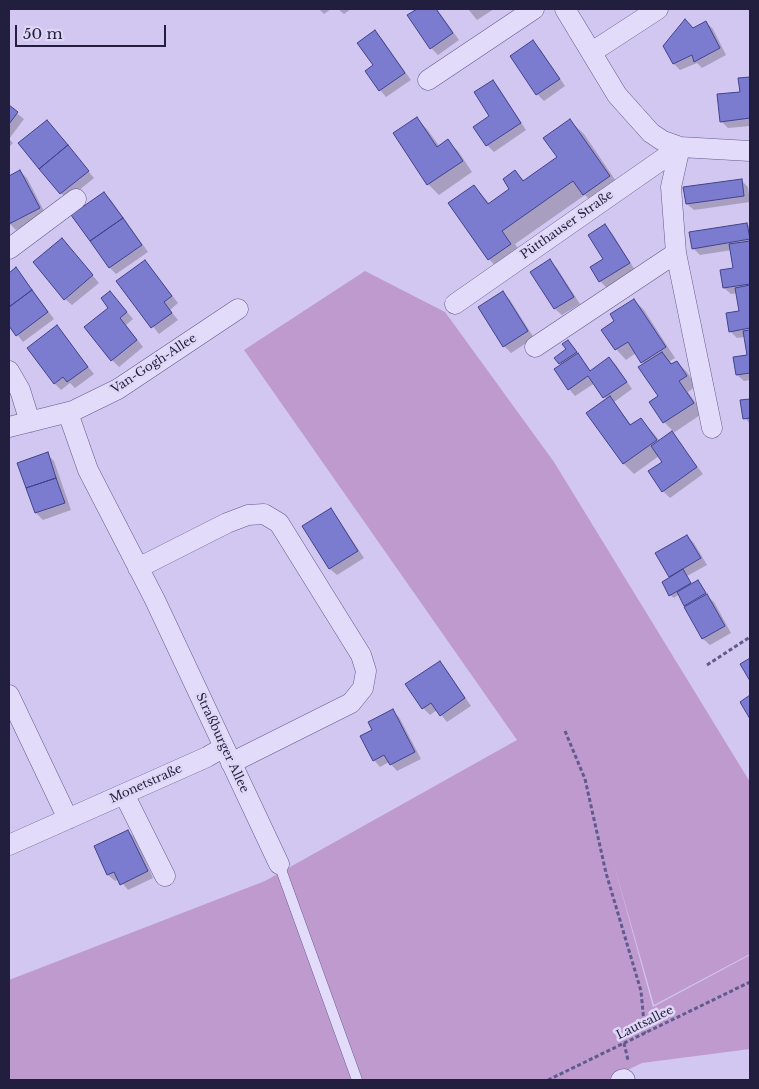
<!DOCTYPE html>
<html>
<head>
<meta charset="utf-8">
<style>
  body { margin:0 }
  #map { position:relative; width:759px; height:1089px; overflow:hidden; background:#d2c7f0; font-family:"Libre Baskerville",serif }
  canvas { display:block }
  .frame { position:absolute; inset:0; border:10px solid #211f3d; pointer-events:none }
  .scale { position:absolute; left:15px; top:25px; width:151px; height:22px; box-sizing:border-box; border:2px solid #211f3d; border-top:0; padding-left:6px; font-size:15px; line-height:18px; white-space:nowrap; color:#211f3d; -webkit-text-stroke:4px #e0d7f7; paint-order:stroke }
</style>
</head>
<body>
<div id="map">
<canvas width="759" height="1089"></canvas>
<div class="frame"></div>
<div class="scale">50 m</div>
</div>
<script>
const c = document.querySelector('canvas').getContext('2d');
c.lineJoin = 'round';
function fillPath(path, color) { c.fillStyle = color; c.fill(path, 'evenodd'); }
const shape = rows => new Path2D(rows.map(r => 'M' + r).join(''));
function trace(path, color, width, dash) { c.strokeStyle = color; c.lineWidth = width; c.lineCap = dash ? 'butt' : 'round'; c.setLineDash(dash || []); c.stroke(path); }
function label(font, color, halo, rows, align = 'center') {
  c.font = font + ' "Libre Baskerville",serif'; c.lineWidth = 5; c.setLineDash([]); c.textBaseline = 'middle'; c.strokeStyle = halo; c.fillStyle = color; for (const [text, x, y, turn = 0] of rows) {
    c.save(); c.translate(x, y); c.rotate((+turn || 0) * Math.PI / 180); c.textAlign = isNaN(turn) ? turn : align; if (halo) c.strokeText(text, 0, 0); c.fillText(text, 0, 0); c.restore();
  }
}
fillPath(shape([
  [365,271,445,312,554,462,750,782,750,954,654,1005,613,861,653,1007,750,955,750,1049,642,1063,607,1080,9,1080,9,980,265,881,517,740,244,350]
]), '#bf9acf');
fillPath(shape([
  [319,9,331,9,324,14],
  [338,9,351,9,344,14],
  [419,9,437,9,459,40,438,55,431,48,409,16],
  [468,9,494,9,477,20],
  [706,22,713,29,726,55,702,68,697,63,680,70,674,64,665,46],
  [375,32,382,39,411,80,386,97,380,90,375,65],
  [533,42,540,49,565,86,544,101,537,94,511,57],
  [750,78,750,126,728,128,721,121,741,93,740,79],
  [492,82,499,88,526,130,494,152,487,145,491,116],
  [9,107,24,119,9,139,13,143,9,147],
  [417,119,427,129,440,147,448,141,458,151,472,172,439,195,428,184,395,134],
  [47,121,94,178,67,200,20,143],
  [570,121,584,134,622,190,597,208,585,195,515,244,524,257,502,273,489,259,474,186,490,204,511,189,515,172,525,181,559,157],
  [20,171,27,178,46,215,16,230,9,223,9,177],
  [741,180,748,187,750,202,694,210,687,204],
  [104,193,111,200,148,252,116,274,110,268,73,215],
  [747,224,750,227,750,380,744,381,737,375,748,356,745,337,737,338,730,331,741,312,738,293,731,294,724,288,735,269,732,250,700,255,693,248],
  [605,226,612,233,635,270,607,288,600,281,604,259],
  [62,239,99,283,72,305,65,299],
  [145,261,178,303,170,310,178,320,159,334,118,282],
  [550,261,557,268,580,304,562,315,555,309,532,272],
  [16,269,22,276,54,319,23,342,9,324,9,274],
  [110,292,133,319,126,325,143,347,119,367,112,360],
  [503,293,510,300,534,338,511,353,504,346],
  [634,300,644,310,675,358,670,361,673,365,677,362,687,372,696,386,688,392,703,413,672,434,703,474,670,498,663,491,664,462,659,456,634,474,624,464,588,413,607,400,595,383,575,396,569,389,562,365,556,358,568,350,571,344,591,371,609,359,616,365,632,389,614,402,632,426,641,419,660,441,674,432,664,422,660,397,645,365,636,353,626,360,616,349,616,322],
  [57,327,94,374,75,388,70,383,61,390,54,383],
  [750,400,750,424,745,418,742,401],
  [47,454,54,461,71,510,43,520,36,513,19,464],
  [331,510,337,517,364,558,337,575,330,569,304,527],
  [687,536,694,543,707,565,687,576,692,585,698,581,701,584,708,597,714,602,731,633,710,645,703,639,679,594,674,598,670,595,671,578,670,576],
  [440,662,446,669,471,706,447,722,437,710,430,715,423,708],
  [392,711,399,717,421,759,397,771,389,762,380,767,374,760,374,731],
  [128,831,135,838,153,878,128,890,119,879,115,881,108,875,95,847]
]), '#0003');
const building = shape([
  [417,9,436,9,453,33,430,49,407,15,417,9],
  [685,19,693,28,706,21,720,48,694,62,692,55,673,64,663,46,685,19],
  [375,30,405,73,379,91,365,71,373,65,357,43,375,30],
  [533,40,560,79,536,95,510,56,533,40],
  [750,77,750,118,720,122,717,94,740,92,738,78,750,77],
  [493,80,521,123,486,146,473,127,489,116,474,92,493,80],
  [9,105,18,112,9,124,9,105],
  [417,117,437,147,448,139,463,161,427,185,393,133,417,117],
  [570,119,610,176,583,195,573,181,502,231,511,244,488,260,448,203,474,185,488,204,509,189,503,179,515,170,523,181,557,157,543,138,570,119],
  [47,120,68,145,39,169,18,143,47,120],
  [68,145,89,171,60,194,39,169,68,145],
  [20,170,40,208,9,224,9,176,20,170],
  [742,179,744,196,686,204,683,187,742,179],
  [104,192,123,218,90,241,71,215,104,192],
  [123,218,142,245,109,268,90,241,123,218],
  [747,223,750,239,692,249,689,232,747,223],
  [605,224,630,263,599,282,590,267,603,259,588,235,605,224],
  [62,238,93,275,64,300,33,262,62,238],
  [750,241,750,284,723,288,720,270,733,268,729,244,750,241],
  [550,259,574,297,554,309,530,272,550,259],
  [145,260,172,296,164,302,172,313,151,328,116,281,145,260],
  [16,267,32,290,9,307,9,273,16,267],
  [750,285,750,328,729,332,726,313,739,311,735,288,750,285],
  [32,290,48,312,16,336,9,326,9,307,32,290],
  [110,291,127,312,120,318,137,340,111,361,84,327,108,308,101,298,110,291],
  [503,291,528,331,503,347,478,307,503,291],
  [634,299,666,347,641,363,628,342,615,350,601,330,614,321,610,314,634,299],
  [57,325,88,367,67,382,63,377,54,384,27,348,57,325],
  [750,330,750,373,736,375,733,357,747,355,743,331,750,330],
  [568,340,577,352,559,364,554,358,566,349,562,344,568,340],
  [662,352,671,364,677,361,687,376,679,381,694,403,663,423,649,402,658,396,638,367,662,352],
  [578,353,590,371,609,357,627,382,603,398,588,376,568,390,554,369,578,353],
  [610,396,630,425,641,418,657,440,623,464,586,413,610,396],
  [750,399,750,418,743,419,740,400,750,399],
  [672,431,697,467,662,492,648,471,662,462,651,446,672,431],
  [48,452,56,478,26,488,17,463,48,452],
  [56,478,65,503,35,513,26,488,56,478],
  [331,508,358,551,329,569,302,526,331,508],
  [687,535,701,558,669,577,655,553,687,535],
  [683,569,691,583,669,596,662,582,683,569],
  [698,580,706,593,684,606,677,592,698,580],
  [707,594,725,626,702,639,684,607,707,594],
  [750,658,750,681,740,664,750,658],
  [440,661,465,698,440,716,431,703,422,709,405,684,440,661],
  [750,695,750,719,740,702,750,695],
  [393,709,415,752,390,765,384,755,373,761,360,736,372,730,368,722,393,709],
  [128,830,148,871,120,885,114,872,107,875,94,846,128,830]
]);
fillPath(building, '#7b7cd0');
trace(building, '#40428d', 1);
const service = shape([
  [279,864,357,1080]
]);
const minor = shape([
  [565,9,617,95,651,133,663,141,680,147,750,151],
  [592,52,658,9],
  [428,80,534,9],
  [680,147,671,187,676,253,712,428],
  [9,249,76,199],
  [455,304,680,147],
  [535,347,676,253],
  [9,371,20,390,30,422],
  [68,413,88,470,155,600,279,864],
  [9,427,73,411,118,389,238,309],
  [138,568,227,523,248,515,264,514,279,523,361,655,366,671,363,688,351,703,231,763],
  [9,695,68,819],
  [124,794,165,876],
  [9,845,207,757,224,747],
  [621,1080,624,1079,625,1080]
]);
trace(service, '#605b8d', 11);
trace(minor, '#605b8d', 21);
trace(shape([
  [707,665,750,637],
  [565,731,585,779,606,873,641,991,645,1033],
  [624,1043,628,1060],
  [548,1080,750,982]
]), '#605b8d', 3, [4, 2.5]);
trace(service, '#e3dbfa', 10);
trace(minor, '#e3dbfa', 20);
label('12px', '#211f3d', '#e0d7f7', [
  ["Pütthauser Straße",567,225,-35],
  ["Van-Gogh-Allee",154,364,-33],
  ["Straßburger Allee",222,743,65],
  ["Monetstraße",146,784,-24],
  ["Lautsallee",645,1023,-26]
]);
</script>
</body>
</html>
